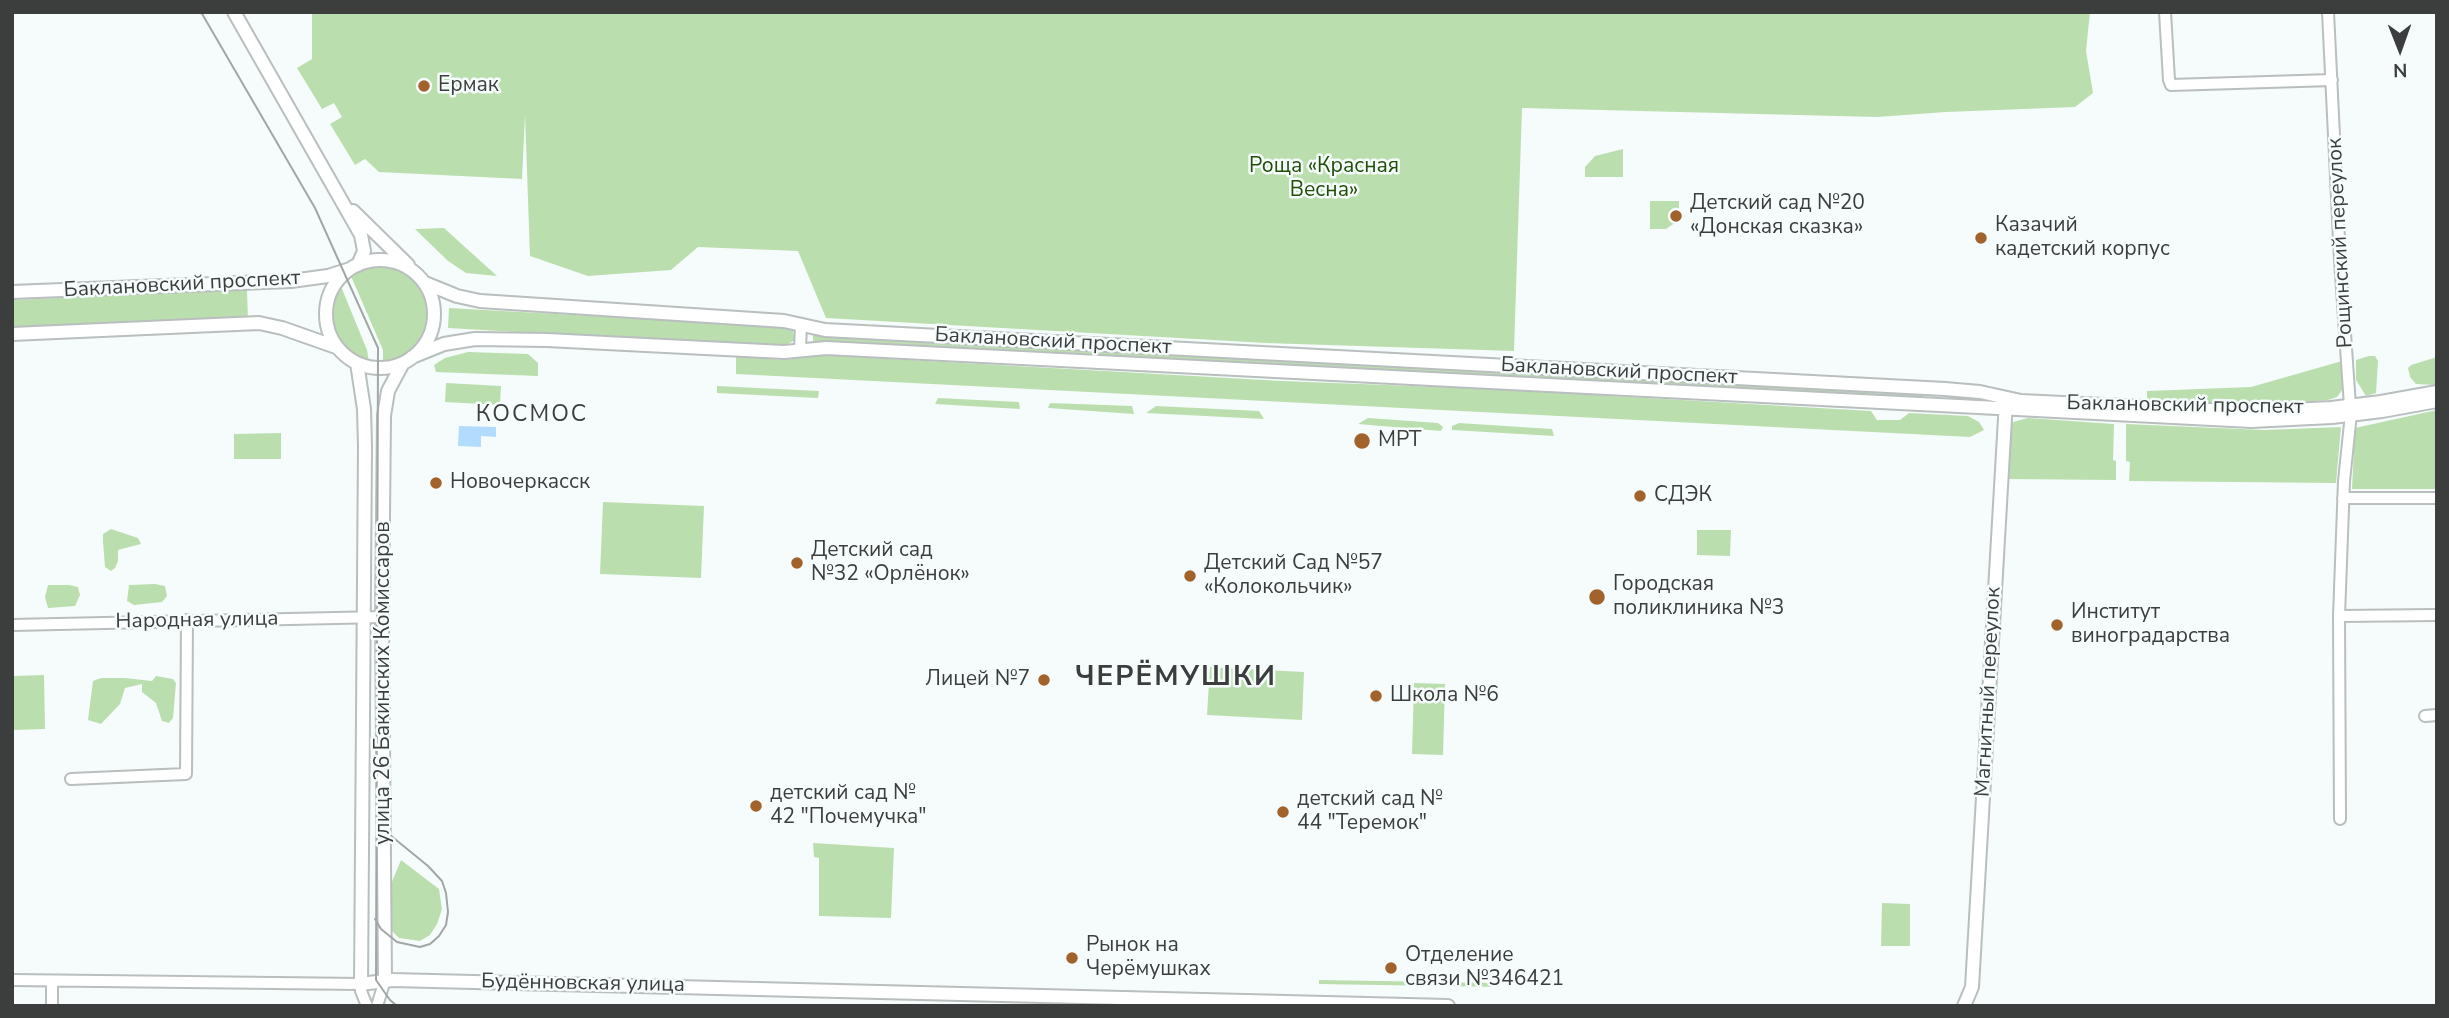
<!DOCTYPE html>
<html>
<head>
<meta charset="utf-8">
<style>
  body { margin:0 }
  #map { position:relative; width:2449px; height:1018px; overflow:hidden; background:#f6fcfb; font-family:"Nunito Sans",sans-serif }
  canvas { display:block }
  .frame { position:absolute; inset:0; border:14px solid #3b3e3d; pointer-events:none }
  .north { position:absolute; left:2365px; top:14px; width:70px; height:70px; -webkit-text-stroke:5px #f6fcfb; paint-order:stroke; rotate:179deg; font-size:19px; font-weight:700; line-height:28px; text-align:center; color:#3b3e3d }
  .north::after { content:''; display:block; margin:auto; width:24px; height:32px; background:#3b3e3d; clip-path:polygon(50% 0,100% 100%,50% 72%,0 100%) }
</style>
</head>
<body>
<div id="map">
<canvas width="2449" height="1018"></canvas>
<div class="frame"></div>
<div class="north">N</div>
</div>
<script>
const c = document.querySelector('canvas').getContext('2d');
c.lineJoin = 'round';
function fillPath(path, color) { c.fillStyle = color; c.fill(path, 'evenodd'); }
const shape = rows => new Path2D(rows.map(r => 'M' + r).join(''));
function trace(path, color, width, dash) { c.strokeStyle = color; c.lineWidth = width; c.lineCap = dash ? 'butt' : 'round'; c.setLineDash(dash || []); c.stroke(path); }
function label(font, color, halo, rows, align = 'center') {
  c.font = font + ' "Nunito Sans",sans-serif'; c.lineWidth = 5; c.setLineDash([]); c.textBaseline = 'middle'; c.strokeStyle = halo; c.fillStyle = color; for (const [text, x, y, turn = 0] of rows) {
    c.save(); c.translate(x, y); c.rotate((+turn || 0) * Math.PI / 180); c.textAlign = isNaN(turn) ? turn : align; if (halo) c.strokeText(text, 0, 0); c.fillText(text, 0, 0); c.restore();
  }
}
fillPath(shape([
  [312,12,2090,12,2086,51,2093,93,2075,107,1946,112,1877,117,1522,108,1514,351,1266,343,826,318,798,251,698,247,671,270,588,276,530,256,525,115,522,179,379,172,365,159,355,165,330,124,342,117,334,103,322,109,297,68,312,59],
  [1623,149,1623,177,1585,177,1585,167,1595,156],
  [1650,201,1679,201,1679,220,1666,229,1650,229],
  [444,228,497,276,466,273,448,261,415,229],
  [383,265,400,270,414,279,427,302,428,319,423,335,414,349,399,359,383,363,383,350,350,274,366,267],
  [340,284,367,350,369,362,355,357,342,347,333,332,330,316,332,299],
  [247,290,248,320,12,328,12,300],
  [449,308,789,327,793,331,795,340,786,345,704,343,448,328],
  [813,335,1894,392,1923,394,1923,398,813,341],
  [468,352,528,354,538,363,538,376,436,372,434,365,445,358],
  [821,355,1282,381,1492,389,1871,411,1877,420,1900,420,1909,413,1968,416,1979,422,1984,430,1970,437,736,374,736,356,784,360],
  [2369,356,2375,356,2378,361,2376,393,2366,396,2356,380,2356,360],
  [2437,357,2437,385,2416,384,2410,377,2408,368,2411,365],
  [2342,361,2345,382,2343,389,2337,397,2328,400,2279,404,2147,401,2147,391,2251,387],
  [446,383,501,386,500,405,445,402],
  [717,386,819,391,818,398,717,393],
  [938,398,1019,402,1020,409,935,404],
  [1050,403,1132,406,1134,414,1048,408],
  [1156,406,1259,411,1264,419,1146,413],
  [2437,410,2437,489,2352,489,2355,428],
  [1368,418,1438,423,1443,427,1441,431,1358,424],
  [2028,418,2114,424,2113,460,2116,461,2116,480,2008,479,2008,435,2013,422],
  [1459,423,1552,429,1554,436,1452,430,1452,426],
  [2126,424,2264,430,2341,427,2336,483,2129,481,2130,462,2126,461],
  [281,433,281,459,234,459,234,434],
  [603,502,704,506,701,578,600,574],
  [111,529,138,538,141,544,118,550,118,561,115,568,111,571,105,567,103,542,103,534],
  [1697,530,1731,530,1730,556,1697,555],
  [155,584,165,586,167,596,162,602,134,605,127,601,129,585],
  [48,585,69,585,78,587,80,595,75,606,48,608,45,597],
  [1210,667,1304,672,1302,720,1207,715],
  [44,675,45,729,12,730,12,676],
  [156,676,173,679,176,683,173,718,169,723,162,721,156,703,142,692,142,684,125,688,120,704,101,724,88,720,93,681,101,678,125,678,152,681],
  [1414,683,1445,684,1443,755,1412,754],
  [813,843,894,848,891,918,819,916,819,858,814,857],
  [401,860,439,889,442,909,437,924,430,935,420,941,399,938,392,931,391,884],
  [1882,903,1910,904,1910,946,1881,946],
  [1319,980,1498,983,1499,987,1319,984]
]), '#bbdeaf');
fillPath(shape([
  [459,426,496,427,496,437,481,436,481,447,458,446]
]), '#b3dbfe');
const minor = shape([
  [2165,12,2169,80,2171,85,2332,80],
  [2328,12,2340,260,2350,406],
  [800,349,801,325],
  [2343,498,2437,498],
  [2339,616,2437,615],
  [12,625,382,617],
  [2425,716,2437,715],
  [71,779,186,774,187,620],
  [2340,819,2339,616,2344,481,2351,414],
  [12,980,361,984,361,991,367,1006],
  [52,1006,52,981],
  [377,1006,385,980]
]);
const major = shape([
  [234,12,361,235,364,251,358,265],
  [353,211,408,265],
  '326 314a54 54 0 1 1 108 0a54 54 0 1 1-108 0Z',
  [425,283,457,296,480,301,784,321,825,330,1945,389,1980,392,2021,401,2251,412,2331,408,2381,402,2437,392],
  [12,292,291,281,328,276,350,269],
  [12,334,259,323,282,328,336,347],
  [412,357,444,344,475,339,547,340,784,352,826,348,2251,421,2332,417,2382,411,2437,401],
  [357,363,364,409,365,446,361,984,392,980,1448,1006],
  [385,980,382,617,384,416,388,391,403,363],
  [1964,1006,1972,987,2006,401]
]);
trace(minor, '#b9bebe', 14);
trace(major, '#b9bebe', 16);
trace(minor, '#fff', 10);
trace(major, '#fff', 12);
trace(shape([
  [201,12,315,208,378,348,376,980,390,1000,397,1006],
  [375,919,381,929,397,942,420,947,430,944,439,936,446,925,448,912,446,893,442,881,428,866,390,835,378,815]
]), '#a2a6a5', 2);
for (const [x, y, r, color] of [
  [424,86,7,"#a2622c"],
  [1676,216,7,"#a2622c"],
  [1981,238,7,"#a2622c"],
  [1362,441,9,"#a2622c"],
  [436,483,7,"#a2622c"],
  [1640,496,7,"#a2622c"],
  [797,563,7,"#a2622c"],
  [1190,576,7,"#a2622c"],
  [1597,597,9,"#a2622c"],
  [2057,625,7,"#a2622c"],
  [1044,680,7,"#a2622c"],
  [1376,696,7,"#a2622c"],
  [756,806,7,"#a2622c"],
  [1283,812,7,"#a2622c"],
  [1072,958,7,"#a2622c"],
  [1391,968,7,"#a2622c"]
]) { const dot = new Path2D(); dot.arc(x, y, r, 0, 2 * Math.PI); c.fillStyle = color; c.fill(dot); trace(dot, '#f6fcfb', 2.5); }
label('21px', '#3b3e3d', '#f6fcfb', [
  ["Ермак",438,86],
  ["Детский сад №20",1690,204],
  ["«Донская сказка»",1690,228],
  ["Казачий",1995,226],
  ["кадетский корпус",1995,250],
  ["МРТ",1378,441],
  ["Новочеркасск",450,483],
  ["СДЭК",1654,496],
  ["Детский сад",811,551],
  ["№32 «Орлёнок»",811,575],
  ["Детский Сад №57",1204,564],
  ["«Колокольчик»",1204,588],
  ["Городская",1613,585],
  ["поликлиника №3",1613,609],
  ["Институт",2071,613],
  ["виноградарства",2071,637],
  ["Лицей №7",1030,680,"right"],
  ["Школа №6",1390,696],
  ["детский сад №",770,794],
  ["42 \"Почемучка\"",770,818],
  ["детский сад №",1297,800],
  ["44 \"Теремок\"",1297,824],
  ["Рынок на",1086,946],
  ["Черёмушках",1086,970],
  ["Отделение",1405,956],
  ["связи №346421",1405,980]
], 'left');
label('21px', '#1f4e07', '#f6fcfb', [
  ["Роща «Красная",1324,167],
  ["Весна»",1324,191]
]);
label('21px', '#3b3e3d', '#f6fcfb', [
  ["Рощинский переулок",2341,243,-93],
  ["Баклановский проспект",182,285,-3],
  ["Баклановский проспект",1053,342,3],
  ["Баклановский проспект",1619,372,3],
  ["Баклановский проспект",2185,406,1],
  ["Народная улица",197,621,-1],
  ["улица 26 Бакинских Комиссаров",384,683,-90],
  ["Магнитный переулок",1989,692,-87],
  ["Будённовская улица",583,984,1]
]);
c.letterSpacing = '2px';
label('23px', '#3b3e3d', '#f6fcfb', [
  ["КОСМОС",532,415]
]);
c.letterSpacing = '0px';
c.letterSpacing = '2px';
label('bold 28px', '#3b3e3d', '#f6fcfb', [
  ["ЧЕРЁМУШКИ",1176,678]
]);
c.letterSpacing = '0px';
</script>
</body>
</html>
